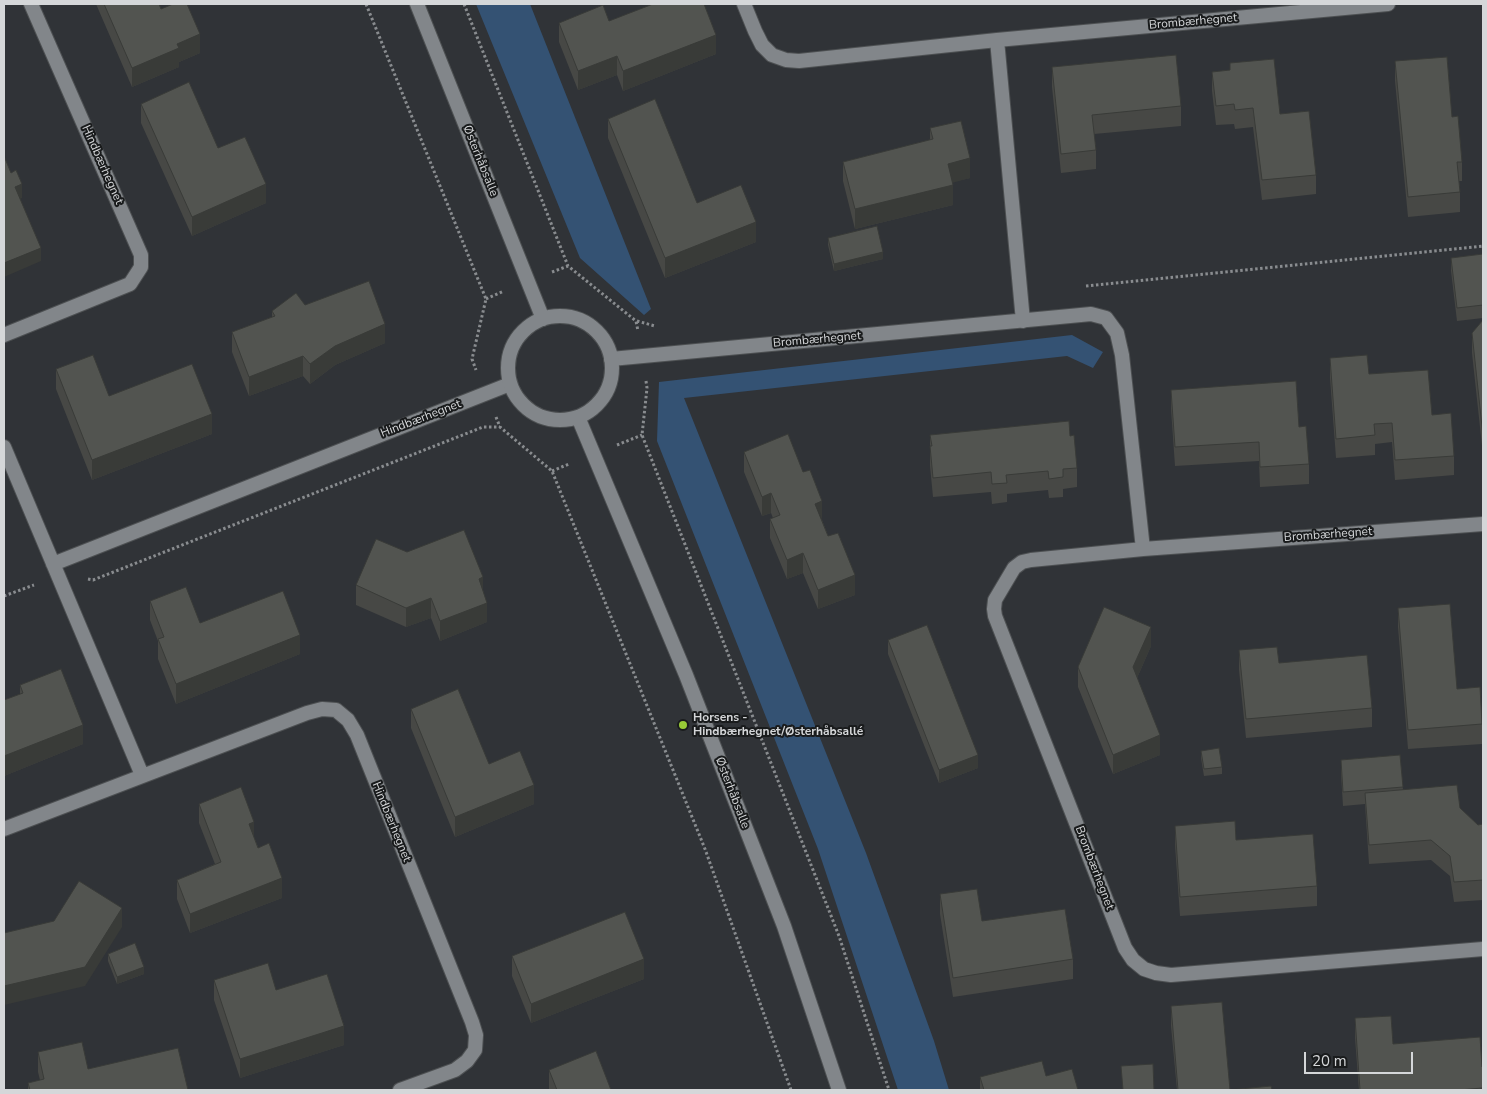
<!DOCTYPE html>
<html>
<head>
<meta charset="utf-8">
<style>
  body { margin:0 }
  #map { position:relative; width:1487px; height:1094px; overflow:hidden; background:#303337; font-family:"Nunito Sans",sans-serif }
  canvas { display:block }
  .frame { position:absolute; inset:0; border:5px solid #d5d7d9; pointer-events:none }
  .scale { position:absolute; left:1304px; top:1052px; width:109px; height:22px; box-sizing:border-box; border:2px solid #d5d7d9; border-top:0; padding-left:6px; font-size:15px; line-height:18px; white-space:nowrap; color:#d5d7d9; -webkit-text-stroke:4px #191b1c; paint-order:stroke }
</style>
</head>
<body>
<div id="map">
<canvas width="1487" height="1094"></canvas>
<div class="frame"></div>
<div class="scale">20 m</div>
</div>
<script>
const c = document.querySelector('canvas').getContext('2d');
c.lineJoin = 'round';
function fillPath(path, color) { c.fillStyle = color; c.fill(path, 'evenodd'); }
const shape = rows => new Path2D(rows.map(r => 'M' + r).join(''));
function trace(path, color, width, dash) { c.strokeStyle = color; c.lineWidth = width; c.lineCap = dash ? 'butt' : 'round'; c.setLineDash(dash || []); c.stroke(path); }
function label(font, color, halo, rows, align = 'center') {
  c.font = font + ' "Nunito Sans",sans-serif'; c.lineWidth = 4; c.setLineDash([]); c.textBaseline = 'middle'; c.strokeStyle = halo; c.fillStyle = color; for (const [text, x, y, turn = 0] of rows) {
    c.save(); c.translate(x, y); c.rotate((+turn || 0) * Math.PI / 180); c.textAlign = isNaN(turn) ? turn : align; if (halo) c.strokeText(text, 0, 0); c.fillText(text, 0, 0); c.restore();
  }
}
fillPath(shape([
  [476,4,530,4,651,309,644,315,580,258],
  [1072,335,1103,352,1093,368,1067,356,684,398,866,853,934,1041,949,1090,898,1090,818,849,657,441,659,382]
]), '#345273');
const minor = shape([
  [744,4,755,31,762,45,772,55,786,60,799,61,997,40,1388,4],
  [997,40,1023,321],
  [4,335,130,284,141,267,141,255,31,4],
  [611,359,1070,316,1091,314,1106,318,1117,333,1122,355,1143,549],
  [4,447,142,775],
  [1483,524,1143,549,1031,560,1022,562,1014,568,995,600,994,609,995,616,1125,948,1133,960,1144,969,1156,973,1171,975,1483,949],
  [53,564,510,384],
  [4,829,307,713,322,709,336,710,348,720,357,735,472,1022,476,1035,475,1050,467,1061,455,1070,400,1090]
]);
const tertiary = shape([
  [417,4,543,319],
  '508 368a52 52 0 1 1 104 0a52 52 0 1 1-104 0Z',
  [578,417,686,675,784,926,839,1090]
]);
trace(minor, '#4d5052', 16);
trace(tertiary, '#4d5052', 16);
trace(shape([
  [366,4,486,299,472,359,476,370],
  [464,4,568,266,636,321,638,331],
  [552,272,568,266],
  [1086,286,1483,246],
  [486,299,504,291],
  [637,321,655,326],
  [646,381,647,388,642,435,839,936,889,1090],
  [496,417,500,427,552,471,705,849,791,1090],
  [617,445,642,435],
  [552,471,569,464],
  [88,579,93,580,483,427,500,427],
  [4,596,34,585]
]), '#898c8f', 3, [2.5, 2.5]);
trace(minor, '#82868a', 14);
trace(tertiary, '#82868a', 14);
fillPath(shape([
  [96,4,159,4,161,9,200,53,179,62,179,67,132,87],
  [609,21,716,54,623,91,617,75,578,90,559,42,559,23],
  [1395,61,1452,117,1462,162,1462,181,1459,181,1460,192,1460,212,1408,217,1395,81],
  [1230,63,1280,114,1316,175,1316,194,1262,200,1253,127,1235,129,1234,124,1216,125,1212,91,1212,72,1230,70],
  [1052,67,1181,106,1181,126,1094,134,1096,150,1096,169,1061,173,1052,87],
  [141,104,218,148,266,203,192,236,141,123],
  [608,119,697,203,756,242,665,278,608,138],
  [930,128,970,178,952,182,953,205,855,229,843,181,843,162,930,140],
  [828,238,883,259,834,271,828,245],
  [1483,254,1483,318,1457,321,1451,271,1451,258],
  [305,305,385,343,335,365,310,384,303,376,249,396,232,352,232,332,272,317,272,311],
  [1483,320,1483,455,1472,353,1472,333],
  [1330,358,1369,374,1432,415,1454,456,1454,475,1395,480,1392,442,1375,444,1375,455,1336,458,1330,378],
  [56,369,109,396,212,434,92,480,56,389],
  [1171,390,1299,427,1309,464,1309,484,1260,487,1259,461,1175,466,1171,409],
  [930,435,1070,436,1077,468,1077,487,1063,489,1063,497,1049,498,1048,490,1007,494,1007,502,992,504,991,492,933,497,930,466],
  [744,452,822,520,828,536,855,595,818,609,803,573,787,579,770,538,770,519,773,518,771,513,762,516,744,472],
  [356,585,483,590,487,622,440,641,431,618,406,627,356,605],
  [150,601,200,623,300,654,176,704,158,659,158,641,150,620],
  [1398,608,1482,724,1482,744,1408,749,1398,627],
  [888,640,978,768,939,783,888,654],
  [1151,646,1137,678,1160,755,1113,774,1078,687,1078,667],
  [1239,650,1279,663,1372,708,1372,727,1246,738,1239,670],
  [20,685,83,744,4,776,4,700,20,694],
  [411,709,489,764,534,804,455,837,411,728],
  [1201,751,1222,767,1222,774,1204,776,1201,758],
  [1400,755,1403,790,1460,808,1478,825,1483,824,1483,900,1454,902,1450,876,1431,860,1369,864,1365,804,1343,806,1341,774,1341,760],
  [199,804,254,838,282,898,190,933,177,899,177,880,215,864,199,823],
  [1175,826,1236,840,1317,886,1317,906,1180,916,1175,845],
  [940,894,982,921,1073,959,1073,979,953,997,940,914],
  [108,954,144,974,117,984,108,961],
  [512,956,644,979,531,1023,512,976],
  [214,980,276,990,344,1045,240,1078,214,1000],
  [1171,1006,1230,1090,1272,1090,1177,1090,1171,1026],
  [1355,1018,1393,1044,1482,1067,1483,1090,1359,1090,1355,1038],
  [38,1052,88,1069,188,1090,28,1090,28,1083,40,1080,38,1072],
  [549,1070,611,1090,549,1090],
  [1046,1076,1078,1090,980,1090,980,1077]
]), '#474845');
fillPath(shape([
  [200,34,200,53,179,62,179,67,132,87,132,68,177,44],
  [716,35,716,54,623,91,623,71],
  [617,56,617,75,578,90,578,71],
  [970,158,970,178,948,184,948,164],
  [22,184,22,198,15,201,15,187],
  [266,184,266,203,192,236,192,217],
  [953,185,953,205,855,229,855,209],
  [756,222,756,242,665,278,665,258],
  [41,248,41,261,4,277,4,263],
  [883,252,883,259,834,271,834,264],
  [385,324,385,343,335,365,310,384,310,364,335,346],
  [303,356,303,376,249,396,249,377],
  [212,414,212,434,92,480,92,460],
  [771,493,771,513,762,516,762,497],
  [822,501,822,520,815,504],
  [803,553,803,573,787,579,787,560],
  [855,575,855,595,818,609,818,590],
  [483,577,483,597,479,579],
  [431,598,431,618,406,627,406,608],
  [487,603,487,622,440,641,440,621],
  [1151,627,1151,646,1133,687,1133,667],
  [300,635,300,654,176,704,176,684],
  [83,725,83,744,4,776,4,756],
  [1160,735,1160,755,1113,774,1113,755],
  [978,755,978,768,939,783,939,770],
  [534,785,534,804,455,837,455,817],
  [254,822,254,841,249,824],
  [282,878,282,898,190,933,190,914],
  [122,908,122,927,85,986,4,1005,4,986],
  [644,959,644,979,531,1023,531,1004],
  [144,967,144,974,117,984,117,977],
  [344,1026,344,1045,240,1078,240,1059]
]), '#393b38');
const building = shape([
  [104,4,159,4,161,9,173,4,187,4,200,34,177,44,179,48,132,68,104,4],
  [653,4,704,4,716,35,623,71,617,56,578,71,559,23,603,5,609,21,653,4],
  [1176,55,1181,106,1092,115,1096,150,1061,154,1052,67,1176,55],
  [1447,57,1452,117,1458,116,1462,162,1457,162,1460,192,1408,197,1395,61,1447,57],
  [1274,59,1280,114,1309,111,1316,175,1262,180,1253,108,1235,110,1234,104,1216,106,1212,72,1230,70,1230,63,1274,59],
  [189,82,218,148,245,137,266,184,192,217,141,104,189,82],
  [655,99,697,203,741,185,756,222,665,258,608,119,655,99],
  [961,121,970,158,948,164,953,185,855,209,843,162,933,139,930,128,961,121],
  [4,156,11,173,16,170,22,184,15,187,41,248,4,263,4,156],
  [877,226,883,252,834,264,828,238,877,226],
  [1483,254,1483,305,1457,308,1451,258,1483,254],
  [369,281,385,324,335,346,310,364,303,356,249,377,232,332,275,316,272,311,296,293,305,305,369,281],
  [1483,320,1483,436,1472,333,1483,320],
  [93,355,109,396,192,364,212,414,92,460,56,369,93,355],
  [1367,355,1369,374,1428,370,1432,415,1451,413,1454,456,1395,460,1392,423,1374,424,1375,435,1336,439,1330,358,1367,355],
  [1296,381,1299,427,1306,426,1309,464,1260,467,1259,442,1175,447,1171,390,1296,381],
  [1069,421,1070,436,1074,435,1077,468,1063,469,1063,477,1049,479,1048,471,1006,475,1007,483,992,484,991,472,933,478,930,446,932,446,930,435,1069,421],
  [788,434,803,472,810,470,822,501,815,504,828,536,838,533,855,575,818,590,803,553,787,560,770,519,780,515,771,493,762,497,744,452,788,434],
  [464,530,483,577,479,579,487,603,440,621,431,598,406,608,356,585,376,539,407,552,464,530],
  [186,587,200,623,283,591,300,635,176,684,158,639,164,637,150,601,186,587],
  [1450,604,1457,689,1480,687,1482,724,1408,730,1398,608,1450,604],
  [1104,607,1151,627,1133,667,1160,735,1113,755,1078,667,1104,607],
  [927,625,978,755,939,770,888,640,927,625],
  [1277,647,1279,663,1367,655,1372,708,1246,719,1239,650,1277,647],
  [61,669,83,725,4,756,4,700,23,693,20,685,61,669],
  [458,689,489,764,520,751,534,785,455,817,411,709,458,689],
  [1219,748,1222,767,1204,769,1201,751,1219,748],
  [1400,755,1403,787,1343,792,1341,760,1400,755],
  [1457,785,1460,808,1478,825,1483,824,1483,880,1454,882,1450,856,1431,840,1369,845,1365,793,1457,785],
  [241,787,254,822,249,824,258,848,269,843,282,878,190,914,177,880,221,862,199,804,241,787],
  [1235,821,1236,840,1313,834,1317,886,1180,897,1175,826,1235,821],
  [79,881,122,908,85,967,4,986,4,933,54,921,79,881],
  [977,889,982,921,1065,909,1073,959,953,978,940,894,977,889],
  [625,912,644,959,531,1004,512,956,625,912],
  [135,943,144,967,117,977,108,954,135,943],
  [268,963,276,990,327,974,344,1026,240,1059,214,980,268,963],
  [1222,1002,1230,1090,1271,1086,1272,1090,1178,1090,1171,1006,1222,1002],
  [1391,1016,1393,1044,1480,1037,1482,1067,1483,1067,1483,1090,1482,1090,1482,1088,1459,1090,1360,1090,1355,1018,1391,1016],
  [82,1042,88,1069,178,1048,188,1090,30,1090,28,1083,44,1079,38,1052,82,1042],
  [596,1051,611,1090,557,1090,549,1070,596,1051],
  [1042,1061,1046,1076,1072,1069,1078,1090,984,1090,980,1077,1042,1061],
  [1153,1064,1154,1090,1123,1090,1121,1066,1153,1064]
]);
fillPath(building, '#525450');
trace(building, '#393b38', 1);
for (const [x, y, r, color] of [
  [683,725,5,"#98cb37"]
]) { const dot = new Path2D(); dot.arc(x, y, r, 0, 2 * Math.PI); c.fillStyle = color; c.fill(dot); trace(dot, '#191b1c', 2); }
label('12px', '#d5d7d9', '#191b1c', [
  ["Brombærhegnet",1193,22,-5],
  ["Østerhåbsalle",480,161,68],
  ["Hindbærhegnet",102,165,66],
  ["Brombærhegnet",817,340,-5],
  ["Hindbærhegnet",421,419,-21],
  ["Brombærhegnet",1328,535,-4],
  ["Østerhåbsalle",732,793,69],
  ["Hindbærhegnet",391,822,68],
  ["Brombærhegnet",1094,868,69]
]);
label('bold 12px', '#d5d7d9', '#191b1c', [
  ["Horsens -",693,718],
  ["Hindbærhegnet/Østerhåbsallé",693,732]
], 'left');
</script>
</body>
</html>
